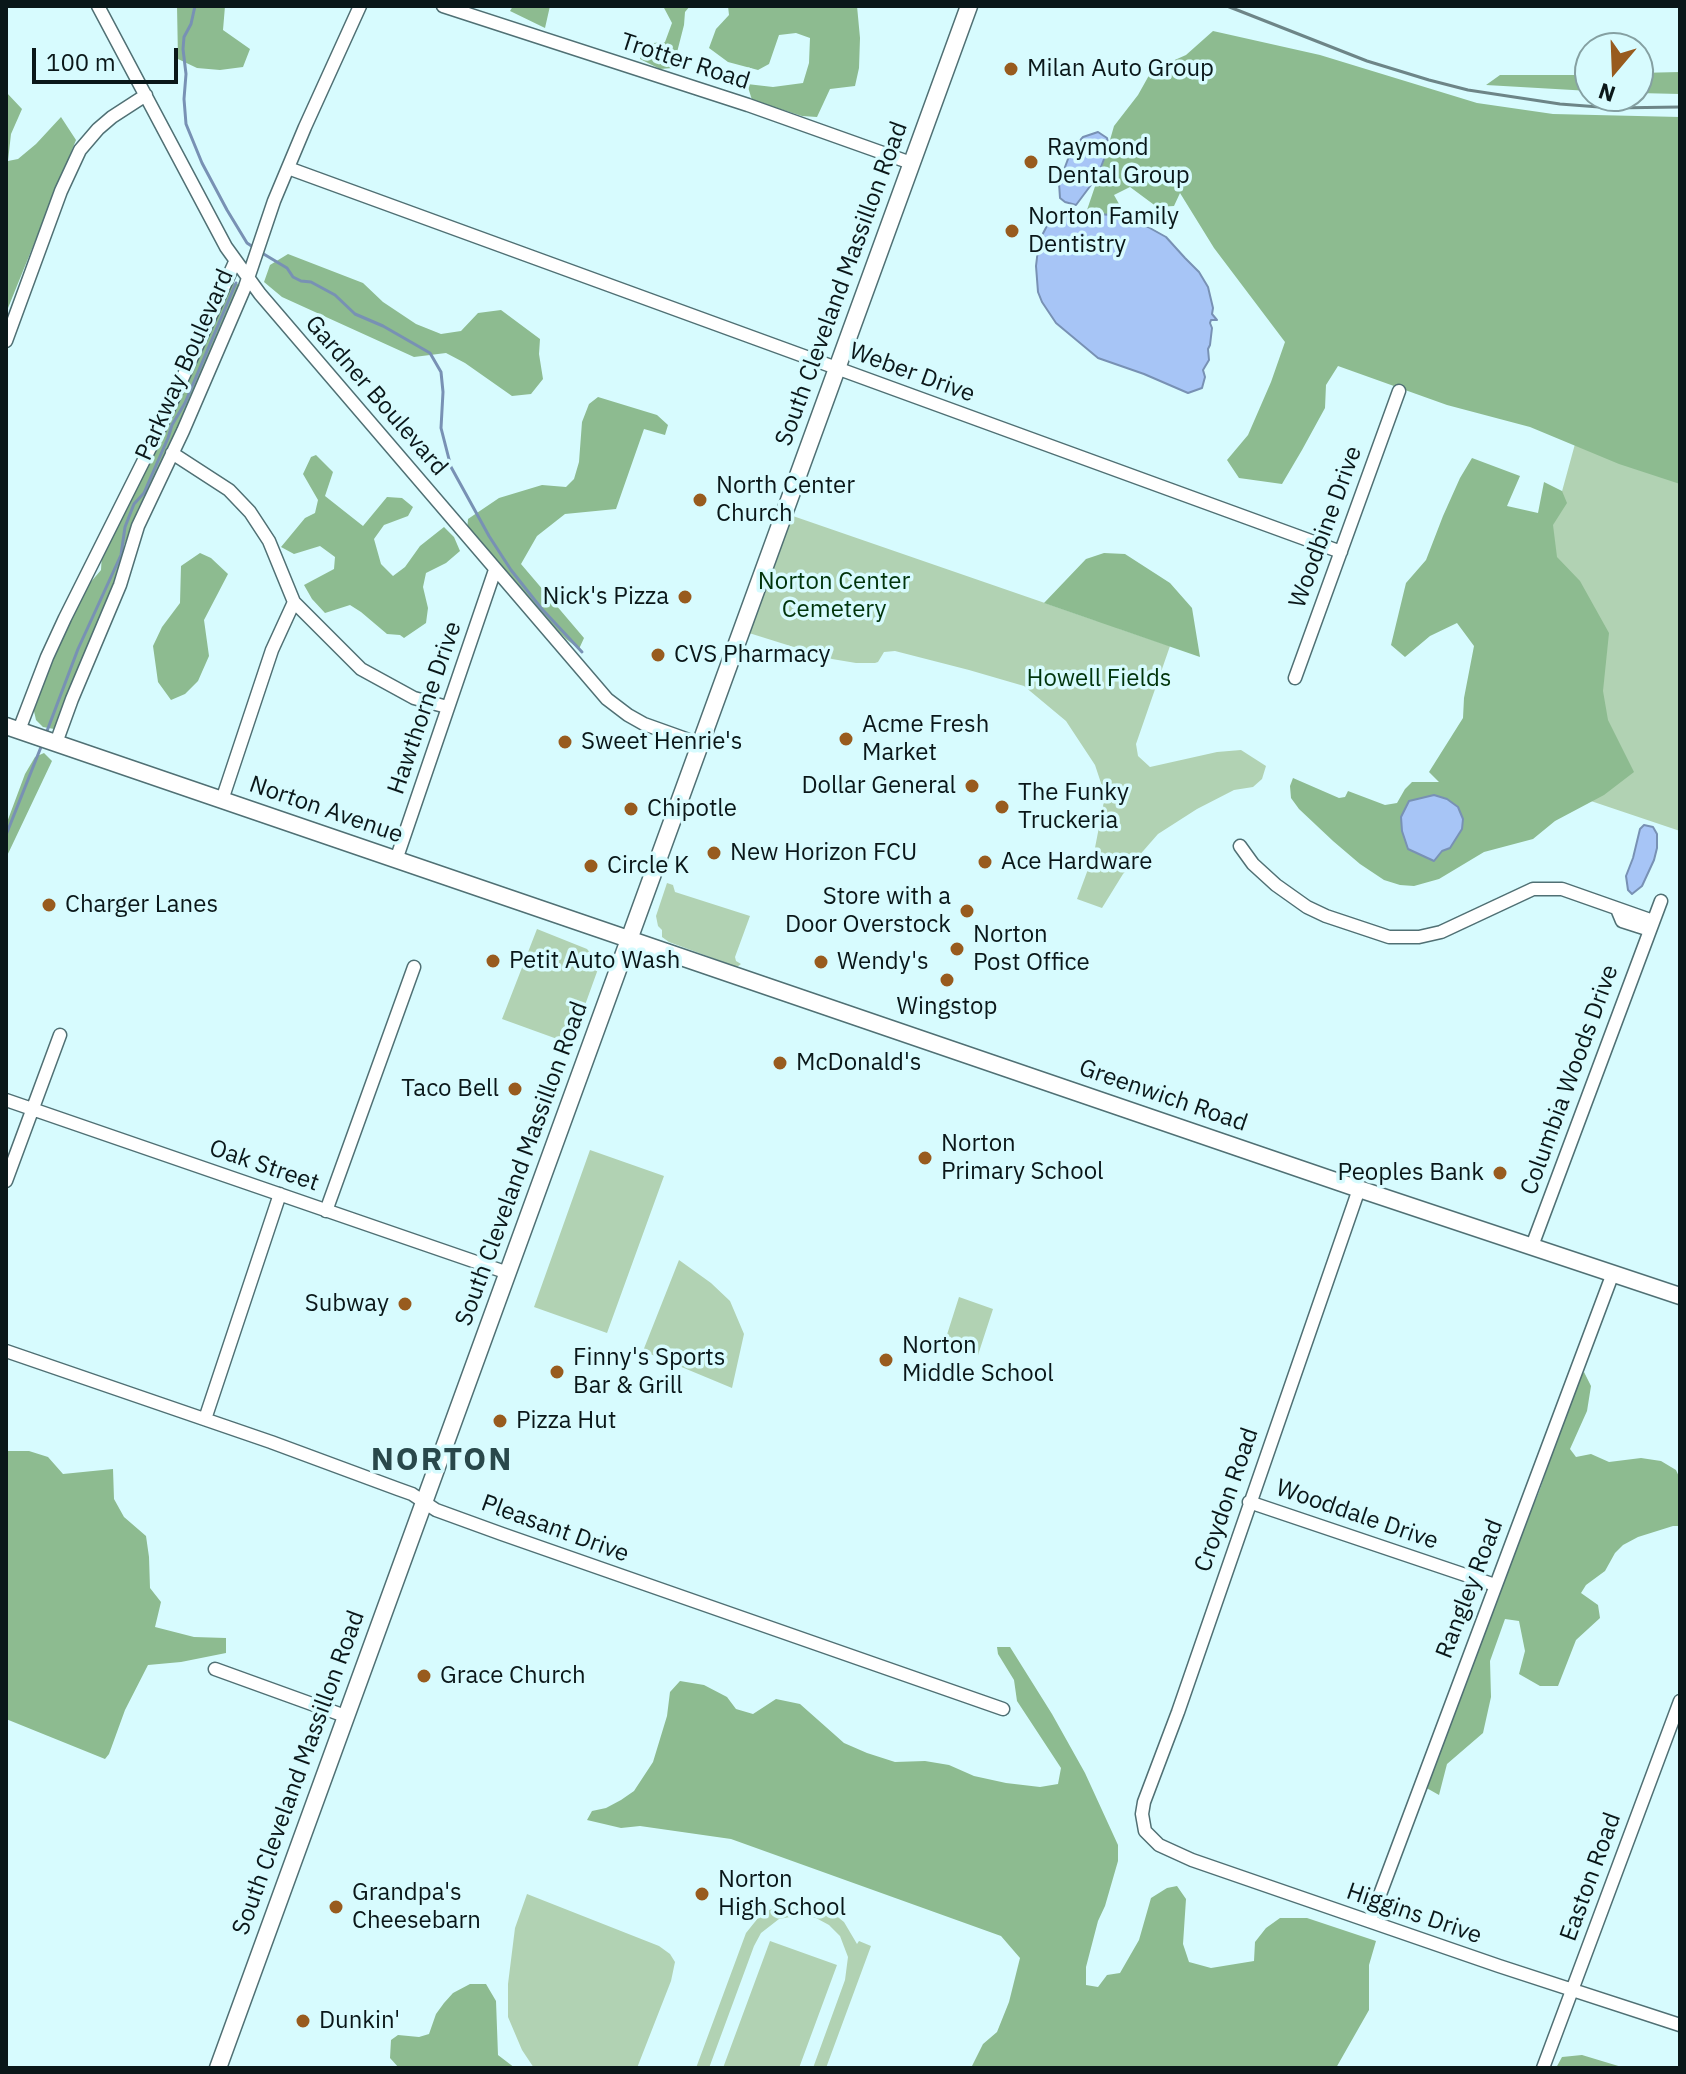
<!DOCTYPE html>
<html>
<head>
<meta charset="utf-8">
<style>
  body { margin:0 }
  #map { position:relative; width:1686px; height:2074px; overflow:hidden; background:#d7fbfe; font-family:"IBM Plex Sans",sans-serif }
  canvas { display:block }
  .frame { position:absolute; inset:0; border:8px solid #0a1719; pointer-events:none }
  .north { position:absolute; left:1574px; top:32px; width:80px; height:80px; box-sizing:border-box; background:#d7fbfe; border:2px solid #85a0a2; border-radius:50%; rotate:199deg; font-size:22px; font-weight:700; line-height:32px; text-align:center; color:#0a1719 }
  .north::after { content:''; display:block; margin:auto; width:28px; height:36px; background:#985b1e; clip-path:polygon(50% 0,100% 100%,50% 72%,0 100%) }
  .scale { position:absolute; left:32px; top:48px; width:146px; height:36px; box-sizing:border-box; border:4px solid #0a1719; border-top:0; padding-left:10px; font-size:24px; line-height:28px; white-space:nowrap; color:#0a1719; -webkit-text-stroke:6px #d7fbfe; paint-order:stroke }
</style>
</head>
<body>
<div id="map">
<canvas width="1686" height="2074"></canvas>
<div class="frame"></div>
<div class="north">N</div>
<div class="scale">100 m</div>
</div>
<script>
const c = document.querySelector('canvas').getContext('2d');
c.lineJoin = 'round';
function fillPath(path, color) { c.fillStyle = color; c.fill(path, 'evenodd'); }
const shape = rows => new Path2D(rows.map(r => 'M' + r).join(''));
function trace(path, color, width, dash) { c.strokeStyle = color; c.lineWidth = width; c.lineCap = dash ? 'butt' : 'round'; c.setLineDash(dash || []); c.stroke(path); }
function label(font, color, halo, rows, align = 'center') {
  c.font = font + ' "IBM Plex Sans",sans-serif'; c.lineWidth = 7; c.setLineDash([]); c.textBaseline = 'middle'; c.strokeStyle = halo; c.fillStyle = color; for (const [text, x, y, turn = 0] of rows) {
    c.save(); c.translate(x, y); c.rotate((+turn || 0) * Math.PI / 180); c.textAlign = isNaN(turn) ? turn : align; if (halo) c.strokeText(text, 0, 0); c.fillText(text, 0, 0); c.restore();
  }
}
fillPath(shape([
  [1575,444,1680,479,1680,831,1579,797,1544,557],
  [790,515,1097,621,1099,619,1120,629,1170,646,1136,744,1138,756,1150,767,1217,752,1241,750,1266,766,1262,779,1253,787,1234,790,1197,809,1158,834,1123,874,1102,908,1077,899,1094,853,1104,801,1102,786,1095,765,1066,721,1024,686,969,670,895,651,884,652,878,662,875,663,856,663,832,659,749,633],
  [667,883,673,885,675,892,750,916,735,957,736,961,741,964,737,967,669,942,662,937,662,930,658,926,656,916],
  [537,929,587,949,597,961,598,969,571,1044,502,1019],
  [590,1150,664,1176,607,1333,534,1307],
  [679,1260,711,1283,730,1301,744,1334,732,1388,643,1351],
  [959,1297,993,1309,978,1355,944,1344],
  [527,1894,659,1946,670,1954,675,1962,671,1981,637,2068,534,2068,522,2050,508,2017,508,1984,515,1928],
  [802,1902,811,1903,829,1910,844,1922,857,1944,859,1941,871,1946,826,2068,813,2068,845,1980,848,1957,840,1936,829,1925,816,1918,801,1915,779,1919,761,1933,754,1946,709,2068,696,2068,746,1933,758,1918,765,1912,783,1904],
  [770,1941,837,1965,799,2068,723,2068]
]), '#b1d2b3');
fillPath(shape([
  [177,6,225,6,223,30,250,49,243,67,220,70,197,68,178,59],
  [513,6,550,6,545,28,510,11],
  [663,6,690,6,685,12,684,25,673,68,660,69,640,59,642,44,665,42,672,23],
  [728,6,857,6,860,38,859,68,855,86,830,89,817,117,802,116,752,100,747,84,773,87,803,83,809,63,810,38,796,33,779,35,769,64,758,70,728,62,709,48,716,29,729,15],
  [1213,31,1320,55,1477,103,1553,114,1680,117,1680,484,1619,464,1530,427,1447,405,1338,366,1326,385,1325,408,1302,450,1282,484,1239,478,1227,460,1248,435,1271,382,1285,342,1214,248,1180,193,1174,206,1157,207,1130,187,1114,195,1123,211,1166,237,1129,220,1108,214,1095,214,1087,210,1106,154,1114,126,1138,95,1152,70,1186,55],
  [1680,72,1680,94,1638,93,1638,73],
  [1500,75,1590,75,1590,91,1486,85],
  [6,92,22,109,11,134,8,161,18,159,36,144,61,117,76,140,6,313],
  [288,254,363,283,383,302,416,324,441,334,461,331,478,313,501,310,540,339,539,354,543,379,531,394,512,396,465,363,446,353,414,357,282,297,264,282,270,265],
  [231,283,239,284,238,293,183,425,138,509,124,546,122,567,60,722,54,729,43,727,36,720,33,707,39,686,84,590,101,570,102,553,158,441,170,422,179,397],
  [598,397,657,415,668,425,665,435,644,429,616,509,565,514,537,536,521,564,584,638,579,649,566,639,522,593,467,531,468,519,499,498,542,485,566,487,574,479,579,462,582,422,589,404],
  [316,455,333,472,325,496,363,526,387,497,402,498,413,507,408,516,384,525,374,539,381,564,393,576,405,567,420,546,444,527,454,537,460,551,446,563,426,573,423,587,428,608,426,623,404,638,400,635,387,634,361,612,350,605,325,613,312,599,304,585,334,569,335,557,320,546,294,554,281,547,305,518,315,513,318,500,303,474,311,457],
  [1472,458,1520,476,1507,506,1538,513,1544,482,1562,491,1567,503,1553,525,1557,557,1580,581,1609,633,1603,691,1608,720,1634,772,1604,795,1555,821,1533,839,1484,852,1439,879,1414,886,1400,885,1384,880,1360,864,1333,841,1299,809,1291,798,1290,786,1293,778,1339,798,1345,797,1348,791,1385,805,1397,803,1405,789,1412,782,1439,782,1429,772,1463,718,1464,698,1474,646,1457,623,1430,636,1405,657,1391,645,1406,583,1426,560,1443,516,1460,478],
  [200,553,211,558,228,574,204,620,209,656,198,681,185,694,171,700,158,682,153,646,162,627,180,603,181,566],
  [1104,553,1125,554,1170,583,1192,608,1200,657,1044,603,1086,559],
  [44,753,52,761,6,858,6,825,25,774,35,757],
  [1584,1372,1591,1386,1587,1411,1570,1449,1576,1457,1591,1454,1609,1462,1641,1458,1661,1461,1676,1470,1680,1479,1680,1526,1673,1526,1638,1537,1623,1545,1615,1553,1605,1571,1586,1585,1581,1593,1598,1605,1600,1618,1576,1640,1558,1686,1540,1686,1519,1674,1525,1651,1519,1621,1505,1619,1490,1661,1491,1697,1483,1733,1447,1764,1439,1795,1423,1786,1476,1655,1503,1576,1539,1492,1578,1380],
  [6,1451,29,1451,48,1457,63,1474,113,1469,114,1499,124,1517,146,1536,149,1557,150,1588,161,1602,155,1627,194,1637,226,1638,226,1653,181,1662,148,1665,125,1710,109,1754,105,1759,6,1719],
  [997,1647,1010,1647,1052,1714,1085,1773,1118,1845,1118,1861,1105,1906,1098,1921,1086,1967,1086,1985,1098,1987,1107,1975,1120,1973,1139,1940,1151,1898,1167,1888,1177,1886,1186,1899,1183,1944,1189,1962,1211,1968,1254,1961,1255,1942,1266,1928,1280,1918,1307,1918,1376,1941,1369,1965,1369,2010,1336,2068,971,2068,983,2044,997,2032,1009,2002,1020,1958,1001,1936,731,1839,640,1826,621,1828,587,1820,592,1811,606,1808,621,1800,634,1791,653,1762,667,1716,670,1692,680,1681,704,1685,727,1697,736,1709,753,1714,776,1699,800,1704,844,1743,867,1753,895,1762,925,1761,949,1765,974,1776,1006,1783,1040,1787,1058,1784,1061,1768,1017,1701,1014,1680,998,1654],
  [470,1984,486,1984,496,2001,498,2055,515,2068,399,2068,390,2058,391,2040,398,2035,419,2037,429,2034,436,2014,444,2003,453,1993],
  [1582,2055,1625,2068,1556,2068,1562,2057]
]), '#8dbb90');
const water = shape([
  [1098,132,1107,138,1108,143,1106,154,1097,177,1076,205,1065,202,1060,198,1059,183,1071,151,1083,137,1098,132],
  [1071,210,1087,210,1095,214,1113,215,1148,227,1166,237,1185,258,1199,272,1208,287,1213,308,1212,314,1217,320,1211,320,1210,323,1212,328,1210,345,1208,349,1209,360,1203,370,1205,377,1202,388,1188,393,1144,374,1098,358,1056,323,1042,302,1038,292,1036,266,1039,241,1049,222,1071,210],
  [1434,795,1447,799,1458,807,1463,819,1462,829,1450,848,1442,851,1434,861,1408,849,1402,831,1401,817,1409,801,1434,795],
  [1644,825,1653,827,1657,834,1657,848,1654,860,1642,886,1632,894,1628,890,1626,876,1633,858,1640,829,1644,825]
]);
fillPath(water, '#a7c5f6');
trace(water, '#7891b4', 2);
trace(shape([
  [195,6,191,24,184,37,183,49,186,74,184,99,186,124,202,163,227,210,247,243,253,247],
  [262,253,287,268,293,277,301,281,311,282,335,295,355,314,383,326,430,353,441,372,443,392,441,428,451,467,489,536,511,570,541,608,582,652],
  [47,731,78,649,121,555,125,527,134,504,144,493,168,438,172,425,185,403,236,283],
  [6,835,41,747]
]), '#7891b4', 3);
const minor = shape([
  [98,6,226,247,260,294,607,699,628,715,644,724,700,744],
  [443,6,748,105,911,163],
  [288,168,1341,552],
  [6,341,61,191,80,150,98,129,112,117,146,95],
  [172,453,229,490,250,512,269,541,294,602,361,669,414,698,447,707],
  [1295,678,1399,391],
  [19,730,47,657,65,618,159,430,235,262],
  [56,743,72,699,120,585,138,526,183,431,245,287,274,201,305,127,360,6],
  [222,800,272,650,294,602],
  [1240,846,1253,864,1276,885,1307,907,1326,916,1389,937,1419,937,1441,932,1533,889,1562,889,1653,921],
  [396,860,495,570],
  [1617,909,1622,921,1650,930],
  [6,1100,508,1273],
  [6,1181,60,1035],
  [1359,1189,1178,1712,1144,1802,1142,1814,1145,1831,1159,1845,1192,1860,1499,1966,1680,2025],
  [326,1211,414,967],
  [1532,1246,1661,901],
  [6,1351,271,1442,398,1489,412,1494,436,1510,502,1534,1003,1709],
  [205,1419,280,1194],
  [1249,1502,1495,1585],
  [215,1669,345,1716],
  [1370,1921,1613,1273],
  [1543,2068,1680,1701]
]);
const major = shape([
  [6,726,1359,1189,1680,1296],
  [218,2068,969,6]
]);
trace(minor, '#507074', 15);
trace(major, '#507074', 19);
trace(minor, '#fff', 12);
trace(major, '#fff', 16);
trace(shape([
  [1227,6,1367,61,1429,80,1468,90,1560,104,1612,108,1680,107]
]), '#6d8587', 3);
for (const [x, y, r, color] of [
  [1011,69,8,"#985b1e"],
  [1031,162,8,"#985b1e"],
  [1012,231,8,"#985b1e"],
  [700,500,8,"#985b1e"],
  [685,597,8,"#985b1e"],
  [658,655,8,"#985b1e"],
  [846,739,8,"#985b1e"],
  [565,742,8,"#985b1e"],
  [972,786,8,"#985b1e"],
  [1002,807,8,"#985b1e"],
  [631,809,8,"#985b1e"],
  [714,853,8,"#985b1e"],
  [985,862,8,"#985b1e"],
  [591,866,8,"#985b1e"],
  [49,905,8,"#985b1e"],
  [967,911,8,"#985b1e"],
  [957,949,8,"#985b1e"],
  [493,961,8,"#985b1e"],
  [821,962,8,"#985b1e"],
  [947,980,8,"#985b1e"],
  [780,1063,8,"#985b1e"],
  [515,1089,8,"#985b1e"],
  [925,1158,8,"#985b1e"],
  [1500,1173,8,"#985b1e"],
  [405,1304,8,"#985b1e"],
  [886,1360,8,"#985b1e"],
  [557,1372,8,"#985b1e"],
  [500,1421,8,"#985b1e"],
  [424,1676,8,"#985b1e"],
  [702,1894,8,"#985b1e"],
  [336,1907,8,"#985b1e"],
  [303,2021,8,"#985b1e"]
]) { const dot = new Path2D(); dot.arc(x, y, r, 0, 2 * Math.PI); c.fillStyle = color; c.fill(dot); trace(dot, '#d7fbfe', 3); }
label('24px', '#0a1719', '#d7fbfe', [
  ["Trotter Road",685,62,18],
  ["South Cleveland Massillon Road",842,284,-70],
  ["Parkway Boulevard",185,365,-66],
  ["Weber Drive",912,373,20],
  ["Gardner Boulevard",376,396,49],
  ["Woodbine Drive",1326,527,-70],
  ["Hawthorne Drive",425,708,-71],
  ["Norton Avenue",326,810,19],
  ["Columbia Woods Drive",1570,1080,-70],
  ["Greenwich Road",1163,1096,19],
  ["South Cleveland Massillon Road",522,1164,-70],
  ["Oak Street",264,1166,19],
  ["Croydon Road",1227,1500,-71],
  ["Wooddale Drive",1357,1515,19],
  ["Pleasant Drive",555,1529,20],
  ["Rangley Road",1470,1589,-69],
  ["South Cleveland Massillon Road",299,1773,-70],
  ["Easton Road",1591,1877,-70],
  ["Higgins Drive",1414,1914,19]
]);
label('24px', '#0a1719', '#d7fbfe', [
  ["Milan Auto Group",1027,69],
  ["Raymond",1047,148],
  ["Dental Group",1047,176],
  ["Norton Family",1028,217],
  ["Dentistry",1028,245],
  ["North Center",716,486],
  ["Church",716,514],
  ["Nick's Pizza",669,597,"right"],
  ["CVS Pharmacy",674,655],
  ["Acme Fresh",862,725],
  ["Market",862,753],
  ["Sweet Henrie's",581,742],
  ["Dollar General",956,786,"right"],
  ["The Funky",1018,793],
  ["Truckeria",1018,821],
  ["Chipotle",647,809],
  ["New Horizon FCU",730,853],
  ["Ace Hardware",1001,862],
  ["Circle K",607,866],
  ["Store with a",951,897,"right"],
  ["Door Overstock",951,925,"right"],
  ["Charger Lanes",65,905],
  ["Norton",973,935],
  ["Post Office",973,963],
  ["Petit Auto Wash",509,961],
  ["Wendy's",837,962],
  ["Wingstop",947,1007,"center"],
  ["McDonald's",796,1063],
  ["Taco Bell",499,1089,"right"],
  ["Norton",941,1144],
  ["Primary School",941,1172],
  ["Peoples Bank",1484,1173,"right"],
  ["Subway",389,1304,"right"],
  ["Norton",902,1346],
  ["Middle School",902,1374],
  ["Finny's Sports",573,1358],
  ["Bar & Grill",573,1386],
  ["Pizza Hut",516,1421],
  ["Grace Church",440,1676],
  ["Norton",718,1880],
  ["High School",718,1908],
  ["Grandpa's",352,1893],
  ["Cheesebarn",352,1921],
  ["Dunkin'",319,2021]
], 'left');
label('24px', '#00340b', '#d7fbfe', [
  ["Norton Center",834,582],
  ["Cemetery",834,610],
  ["Howell Fields",1099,679]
]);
c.letterSpacing = '2px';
label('bold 32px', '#29484b', '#d7fbfe', [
  ["NORTON",442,1461]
]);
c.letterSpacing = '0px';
</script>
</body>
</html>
